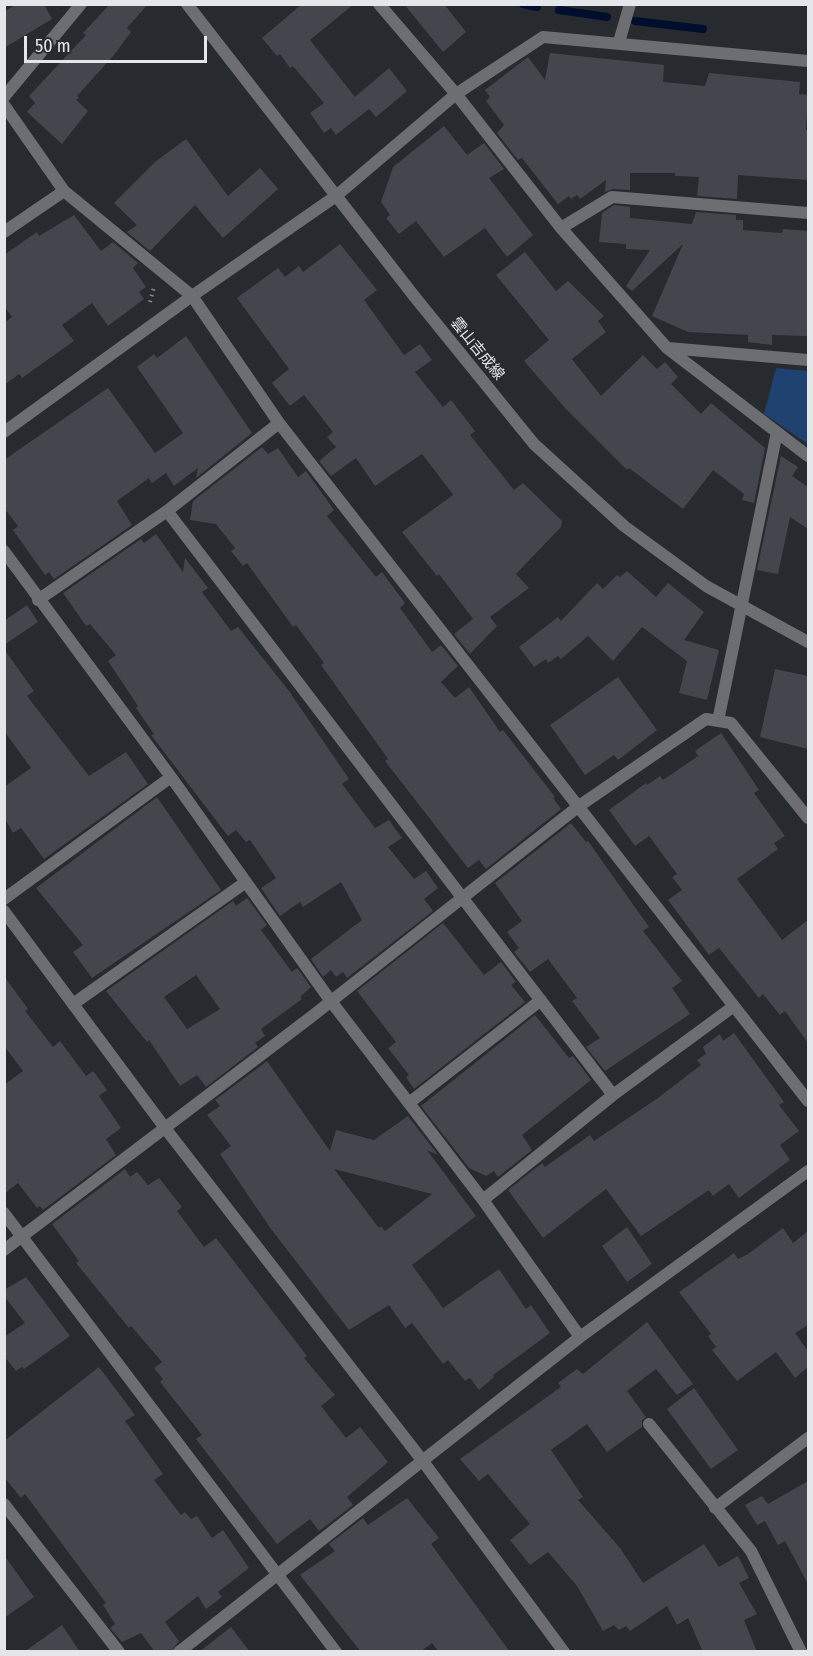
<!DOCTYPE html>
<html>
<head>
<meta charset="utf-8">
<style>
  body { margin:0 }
  #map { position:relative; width:813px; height:1656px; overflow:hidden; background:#272a2f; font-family:"Fira Sans Condensed",sans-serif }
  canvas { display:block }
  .frame { position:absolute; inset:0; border:6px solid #e4e7ea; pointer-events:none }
  .scale { position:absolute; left:24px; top:36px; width:183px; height:27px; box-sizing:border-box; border:3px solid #e4e7ea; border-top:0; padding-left:8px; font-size:18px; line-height:21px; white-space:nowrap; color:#e4e7ea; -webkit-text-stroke:4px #272a2f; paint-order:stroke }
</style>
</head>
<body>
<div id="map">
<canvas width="813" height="1656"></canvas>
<div class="frame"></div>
<div class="scale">50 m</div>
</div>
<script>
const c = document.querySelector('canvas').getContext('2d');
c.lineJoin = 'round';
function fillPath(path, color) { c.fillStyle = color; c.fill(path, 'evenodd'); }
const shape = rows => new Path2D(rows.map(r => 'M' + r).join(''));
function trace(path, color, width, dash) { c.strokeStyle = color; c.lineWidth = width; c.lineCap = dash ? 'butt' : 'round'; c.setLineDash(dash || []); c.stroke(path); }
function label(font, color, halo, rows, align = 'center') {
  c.font = font + ' "Fira Sans Condensed","Noto Sans JP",sans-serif'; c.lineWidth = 4.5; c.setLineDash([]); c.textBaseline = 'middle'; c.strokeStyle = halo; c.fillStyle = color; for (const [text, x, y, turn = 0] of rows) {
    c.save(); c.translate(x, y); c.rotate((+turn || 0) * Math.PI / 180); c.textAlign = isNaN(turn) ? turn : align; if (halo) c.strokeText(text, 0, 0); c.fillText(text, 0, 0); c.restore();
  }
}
fillPath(shape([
  [776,368,808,371,808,444,764,414]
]), '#1f4271');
trace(shape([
  [523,4,537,7],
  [559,10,607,17],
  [635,21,703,29]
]), '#000e2d', 8);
fillPath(shape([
  [17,4,44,4,52,19,4,48,4,12],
  [110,4,148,4,127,28,131,32,114,55,77,96,79,98,76,100,88,111,62,144,27,112,35,103,29,96,86,35,83,33],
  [302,4,354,4,310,40,355,97,389,68,407,91,376,117,369,109,336,135,331,128,324,133,310,113,324,103,293,66,290,68,280,54,277,56,262,38],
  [404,4,444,4,466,32,443,52],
  [550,53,664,65,663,82,705,86,709,73,800,82,799,94,808,95,806,130,808,130,808,180,738,175,737,199,697,196,699,177,675,176,675,173,630,173,630,190,613,189,605,192,606,180,580,199,577,195,571,199,569,196,558,204,522,158,518,160,497,133,504,125,486,101,490,97,485,90,528,57,545,80],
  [444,126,467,155,484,143,504,169,489,178,533,235,507,257,485,228,444,257,416,221,399,234,386,218,390,215,381,202,393,167],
  [186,139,228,196,260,168,278,189,223,238,195,205,150,251,127,232,137,225,114,203,155,162],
  [614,205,630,207,630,218,692,224,696,212,736,215,736,220,743,220,743,230,782,233,783,229,808,231,808,336,772,335,772,345,748,342,748,335,688,332,652,316,683,244,632,291,626,286,650,250,626,249,626,244,599,242,602,213],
  [74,215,101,251,113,242,138,263,133,268,146,287,139,292,144,299,108,326,92,303,62,325,74,341,22,378,19,374,4,385,4,323,12,317,4,306,4,255,37,232,39,236],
  [340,244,377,290,364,300,404,355,420,344,432,360,415,372,443,407,451,400,475,431,470,435,514,490,523,483,562,521,561,527,516,574,529,588,490,617,497,626,470,654,454,634,473,619,439,574,437,576,402,532,453,495,452,493,422,454,375,486,356,458,331,476,319,461,336,447,327,437,333,432,304,395,290,406,272,383,289,369,237,298,278,268,285,277,299,266,303,272],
  [525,252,556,291,568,281,604,316,598,321,606,332,572,359,601,396,643,355,657,369,665,362,678,377,671,384,701,414,711,403,765,448,754,503,742,500,744,494,713,470,683,509,629,468,627,470,566,409,524,361,549,340,496,275],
  [186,336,252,433,196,478,198,468,174,486,166,473,152,483,149,478,117,501,132,525,54,579,49,572,45,575,13,530,18,526,4,508,4,460,108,388,155,453,183,433,137,367,154,354,157,358],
  [262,447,268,454,278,448,298,477,306,471,334,510,327,516,376,577,382,572,405,603,400,608,432,652,441,645,458,666,441,682,455,698,469,687,500,732,503,730,555,797,553,798,561,809,486,869,479,860,468,868,385,761,388,759,321,665,324,663,296,625,293,627,247,563,243,566,231,551,235,548,216,524,190,520,193,501],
  [781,456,798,467,792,476,808,487,808,529,790,517,778,574,757,570],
  [156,534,183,572,185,558,208,588,202,592,231,631,238,627,289,691,349,779,342,784,375,828,389,820,402,838,388,847,414,879,426,871,438,888,424,899,433,911,347,978,343,972,336,977,331,970,323,977,311,959,362,920,341,882,303,907,300,902,280,916,261,888,276,878,250,840,246,842,236,830,228,836,151,735,154,734,136,708,138,706,108,661,116,655,90,624,86,626,63,593,141,539,144,543],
  [627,571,656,597,668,583,704,612,684,640,719,650,707,700,679,693,687,661,642,627,613,661,588,636,561,659,558,656,548,663,546,659,534,667,519,647,558,617,561,621,597,583,603,589,617,575,620,577],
  [27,605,38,622,4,645,4,621],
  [4,649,34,691,27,696,89,776,126,752,148,784,44,859,21,828,13,833,4,817,4,787,31,768,4,731],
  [775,669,808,676,808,749,760,737],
  [618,677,657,730,618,760,614,755,585,775,550,725],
  [721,733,759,790,754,793,785,836,774,843,778,849,737,879,782,940,808,920,808,1043,785,1011,780,1015,763,994,759,998,719,948,709,955,668,900,682,890,672,877,677,874,649,836,635,846,609,810,646,783,647,785,660,776,663,780,698,756,695,751],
  [157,797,221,890,92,978,73,952,83,945,36,888],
  [571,823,586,842,588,841,649,927,643,931,682,981,672,988,690,1014,605,1071,586,1047,600,1038,572,1001,577,998,548,959,530,972,514,952,519,948,507,932,522,921,495,883],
  [247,898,267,925,261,930,292,972,297,968,311,987,300,997,302,999,261,1029,265,1036,255,1043,258,1047,206,1087,197,1075,180,1086,149,1040,147,1042,106,991,233,901,236,906],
  [196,975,220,1009,187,1029,164,997],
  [443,923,484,975,501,962,516,982,511,985,525,1002,414,1089,406,1077,409,1075,388,1048,396,1042,357,991],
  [4,976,28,1009,25,1011,53,1047,60,1041,86,1076,93,1071,107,1090,99,1096,121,1128,106,1139,116,1155,43,1210,40,1206,37,1208,18,1183,4,1194,4,1085,23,1071,4,1046],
  [535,1015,569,1058,573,1056,591,1080,522,1135,532,1150,498,1177,494,1171,486,1176,469,1168,421,1106],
  [734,1033,784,1102,779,1105,799,1131,780,1145,790,1160,739,1198,729,1184,713,1196,709,1190,641,1236,606,1189,543,1238,508,1190,542,1163,545,1167,590,1135,594,1141,658,1098,701,1065,697,1060,706,1054,703,1047,720,1034,723,1041],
  [267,1061,330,1151,336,1130,374,1140,408,1116,438,1155,427,1150,476,1216,412,1265,443,1308,499,1269,526,1309,531,1305,550,1333,493,1375,494,1377,479,1390,470,1378,465,1381,448,1360,443,1364,412,1323,405,1328,389,1305,349,1330,271,1229,220,1154,231,1146,207,1115,220,1106,215,1100],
  [334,1169,432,1194,385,1231,381,1226,379,1228],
  [125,1169,130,1177,137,1172,148,1185,159,1178,182,1207,177,1211,204,1247,216,1238,307,1356,304,1358,335,1395,321,1406,346,1438,360,1427,388,1462,347,1497,353,1505,319,1531,310,1519,277,1544,196,1439,202,1435,160,1382,163,1379,154,1368,162,1362,131,1326,129,1328,76,1263,79,1261,52,1224],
  [627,1227,652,1264,627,1282,602,1246],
  [783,1228,793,1243,808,1231,808,1325,795,1333,808,1351,808,1367,795,1378,776,1352,737,1381,712,1350,716,1347,708,1336,711,1334,679,1292,734,1253,738,1259,748,1254],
  [26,1277,70,1336,24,1369,22,1367,16,1371,4,1356,4,1337,25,1323,4,1296,4,1290],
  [647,1322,693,1384,677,1395,656,1369,627,1391,646,1417,642,1420,642,1427,607,1452,587,1424,551,1450,583,1497,578,1500,620,1548,643,1583,704,1544,719,1567,738,1556,749,1578,739,1583,757,1614,744,1620,757,1652,703,1652,688,1618,677,1625,667,1606,630,1631,626,1626,619,1630,614,1625,603,1631,577,1586,548,1552,530,1565,510,1540,530,1524,488,1474,479,1481,460,1459,561,1387,558,1383,577,1369,583,1374],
  [99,1367,135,1415,125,1421,163,1474,154,1480,181,1515,185,1512,191,1519,197,1516,212,1538,223,1530,249,1568,218,1592,222,1597,206,1609,198,1596,165,1622,179,1641,171,1652,155,1652,141,1633,122,1642,110,1628,115,1624,103,1605,106,1603,25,1494,21,1498,4,1477,4,1441],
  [694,1388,738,1450,711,1469,667,1409],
  [808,1481,808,1584,785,1541,778,1545,765,1521,757,1525,745,1505,762,1496,768,1504],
  [407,1498,439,1538,431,1544,510,1652,439,1652,432,1643,420,1652,361,1652,300,1575,335,1551,329,1544,363,1518,368,1525],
  [4,1555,34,1597,4,1618],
  [62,1625,80,1652,24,1652],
  [231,1627,250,1652,199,1652]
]), '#43474d');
trace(shape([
  [150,302,154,287]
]), '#85888c', 4, [1.5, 4.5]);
trace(shape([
  [379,4,456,94,561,228,667,348,808,456],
  [619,42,630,4],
  [4,97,81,4],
  [4,105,64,191,192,296,279,423,808,1101],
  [561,228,612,197,808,213],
  [4,232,64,191],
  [668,348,808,360],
  [167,511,613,1095],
  [4,551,171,777,330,1000,483,1200,580,1337],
  [38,600,167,511,279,423],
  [718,721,777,432],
  [4,899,171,777],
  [73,1004,246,882],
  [409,1103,541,1000],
  [483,1200,613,1095,734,1006],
  [4,1213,336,1652],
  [4,1250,311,1017,579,806,706,719,731,723,808,818],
  [649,1424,751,1551,801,1652],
  [4,1504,119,1652],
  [715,1508,808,1438],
  [179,1652,580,1337,808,1171]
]), '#6c6e71', 12);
trace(shape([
  [187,4,414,296,534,444,624,526,706,586,808,642],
  [4,432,192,296,336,196,456,94,543,37,808,61],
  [4,911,165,1128,422,1460,564,1652]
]), '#6c6e71', 12);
label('15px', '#e4e7ea', '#272a2f', [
  ["雲山吉成線",477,349,51]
]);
</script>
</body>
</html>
